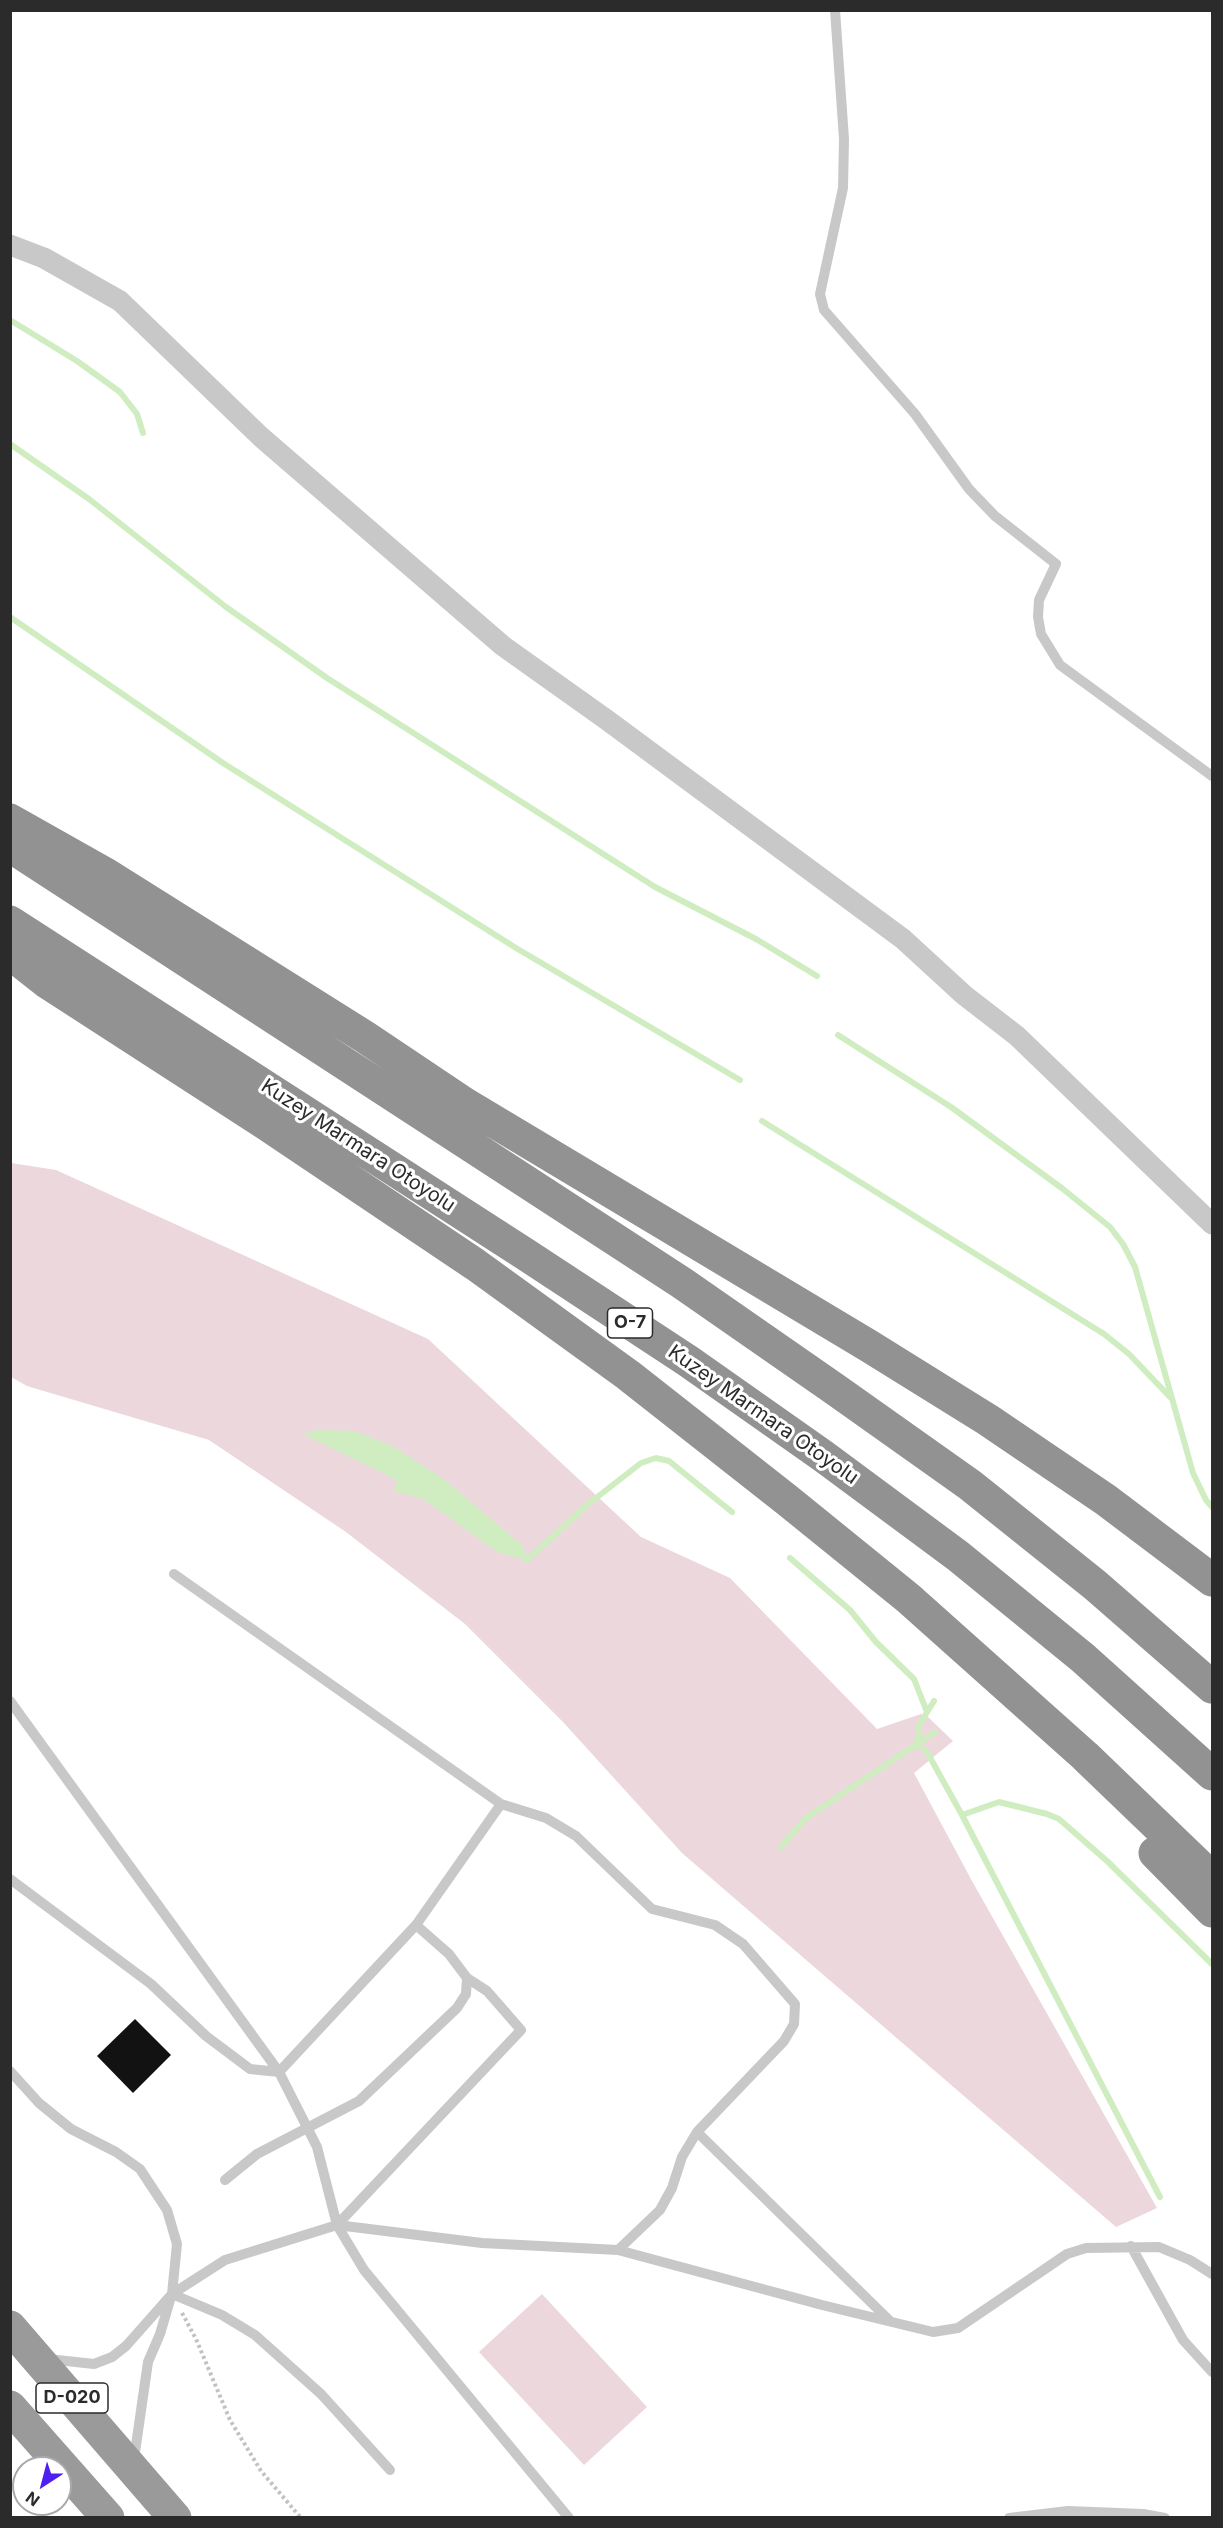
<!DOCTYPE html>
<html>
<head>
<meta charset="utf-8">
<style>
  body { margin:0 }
  #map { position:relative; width:1223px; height:2528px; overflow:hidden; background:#fff; font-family:Inter,sans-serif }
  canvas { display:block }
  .frame { position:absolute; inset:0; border:12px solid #2b2b2b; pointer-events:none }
  .north { position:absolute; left:12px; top:2456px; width:60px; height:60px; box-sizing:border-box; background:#fff; border:2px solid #aaa; border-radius:50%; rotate:216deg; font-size:16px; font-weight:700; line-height:24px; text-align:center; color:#2b2b2b }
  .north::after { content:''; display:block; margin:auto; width:21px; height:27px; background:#4f1ff1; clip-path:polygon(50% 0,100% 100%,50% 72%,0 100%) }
</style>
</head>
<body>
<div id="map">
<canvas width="1223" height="2528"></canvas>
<div class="frame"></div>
<div class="north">N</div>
</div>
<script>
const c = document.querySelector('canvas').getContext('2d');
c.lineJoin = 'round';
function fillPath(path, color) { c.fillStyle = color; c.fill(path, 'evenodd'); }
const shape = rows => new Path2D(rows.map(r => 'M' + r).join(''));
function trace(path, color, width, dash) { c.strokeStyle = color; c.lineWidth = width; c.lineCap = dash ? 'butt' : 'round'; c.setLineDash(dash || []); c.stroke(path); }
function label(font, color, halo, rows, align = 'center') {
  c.font = font + ' Inter,sans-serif'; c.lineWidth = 6; c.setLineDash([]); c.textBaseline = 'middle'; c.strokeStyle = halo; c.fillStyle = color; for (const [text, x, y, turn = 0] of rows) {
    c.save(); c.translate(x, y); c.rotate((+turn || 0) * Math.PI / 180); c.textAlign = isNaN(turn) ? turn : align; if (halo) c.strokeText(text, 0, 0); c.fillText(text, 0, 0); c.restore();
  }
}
fillPath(shape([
  [11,1163,56,1170,428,1339,641,1537,730,1578,877,1729,921,1714,928,1717,953,1741,914,1773,972,1881,1157,2208,1116,2227,682,1853,563,1722,465,1624,346,1532,209,1440,27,1386,11,1377],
  [542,2294,647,2407,584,2465,479,2352]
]), '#ebd7dc');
fillPath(shape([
  [317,1430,355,1431,394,1447,445,1480,523,1546,527,1560,499,1553,423,1499,394,1491,397,1480,303,1434]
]), '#cfedc1');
trace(shape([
  [10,320,77,361,120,392,137,414,143,433],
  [10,444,89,499,226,607,327,678,655,887,756,939,817,976],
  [10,617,223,763,348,842,516,948,740,1080],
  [838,1035,951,1107,1063,1189,1110,1227,1123,1244,1135,1267,1193,1473,1206,1500,1212,1507],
  [762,1121,1104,1334,1129,1354,1170,1397],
  [790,1558,850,1610,876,1642,914,1679,927,1712],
  [527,1560,587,1505,641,1463,656,1458,669,1461,732,1512],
  [917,1744,919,1725,934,1701],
  [918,1745,927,1752,962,1815,1160,2197],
  [962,1815,999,1802,1047,1814,1059,1819,1107,1861,1212,1964],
  [781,1847,806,1818,935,1732]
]), '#cfedc1', 6);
fillPath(shape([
  [135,2019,171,2055,133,2093,97,2056]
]), '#121212');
trace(shape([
  [182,2313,196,2339,230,2420,261,2471,301,2518]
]), '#c2c2c2', 4, [3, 3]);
trace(shape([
  [835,10,844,139,843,188,820,294,824,310,915,414,969,489,995,516,1056,564,1039,600,1038,617,1041,634,1060,665,1212,776],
  [10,1701,279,2072,317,2147,337,2225,364,2270,569,2518],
  [501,1804,546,1818,576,1836,652,1909,715,1925,743,1944,795,2004,794,2024,784,2041,697,2132,682,2157,672,2188,660,2210,618,2250],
  [10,1879,151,1984,206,2036,250,2069,279,2072,416,1925,501,1804,174,1574],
  [10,2071,39,2103,71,2129,116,2152,140,2169,167,2210,177,2244,172,2294,222,2315,255,2335,321,2394,390,2470],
  [697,2132,890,2321],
  [225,2180,257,2154,359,2101,457,2008,466,1994,467,1978,449,1954,416,1925],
  [337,2225,521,2030,487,1991,467,1978],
  [1131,2246,1183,2340,1212,2372],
  [48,2359,94,2364,112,2357,126,2346,172,2294,225,2260,337,2225,482,2243,618,2250,822,2305,933,2332,958,2328,1067,2254,1086,2248,1159,2247,1190,2260,1212,2274],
  [134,2459,148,2362,160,2334,170,2300],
  [1009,2518,1068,2511,1143,2514,1165,2518]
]), '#c8c8c8', 10);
trace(shape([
  [10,245,44,258,120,301,261,437,503,646,607,720,903,939,964,995,1017,1036,1212,1224]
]), '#c8c8c8', 21);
trace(shape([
  [10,2327,175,2518],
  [10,2407,108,2518]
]), '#9a9a9a', 33);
trace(shape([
  [10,820,104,873,365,1037,465,1104,869,1346,988,1420,1106,1500,1212,1580],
  [10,846,682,1283,836,1390,970,1485,1095,1585,1212,1687],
  [10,922,525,1254,688,1361,823,1456,958,1556,1083,1658,1212,1774],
  [10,953,48,983,266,1124,476,1265,628,1375,787,1500,908,1598,1085,1756,1212,1878],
  [1155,1853,1212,1911]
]), '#929292', 33);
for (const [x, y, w] of [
  [630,1323,45],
  [72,2398,72]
]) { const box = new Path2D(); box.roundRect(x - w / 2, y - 15, w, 30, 4.5); c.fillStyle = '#fff'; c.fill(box); trace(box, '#2b2b2b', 1.5); }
label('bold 18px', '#2b2b2b', null, [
  ["O-7",630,1323],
  ["D-020",72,2398]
]);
label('20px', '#2b2b2b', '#fff', [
  ["Kuzey Marmara Otoyolu",358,1146,33],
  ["Kuzey Marmara Otoyolu",763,1415,35]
]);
</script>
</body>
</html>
